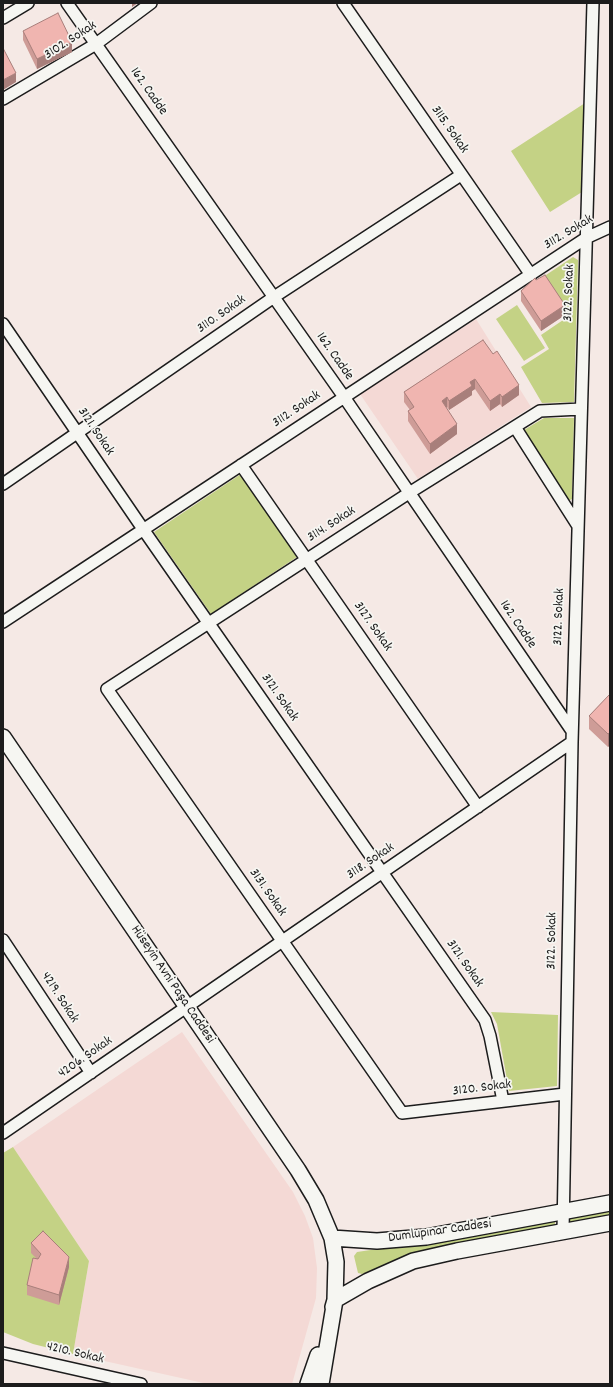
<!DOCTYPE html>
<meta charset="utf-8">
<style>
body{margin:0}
#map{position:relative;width:613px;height:1387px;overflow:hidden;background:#f5e9e5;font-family:Dekko,sans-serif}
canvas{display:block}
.frame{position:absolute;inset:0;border:4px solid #1c1c1c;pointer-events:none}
</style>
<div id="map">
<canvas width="613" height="1387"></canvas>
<div class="frame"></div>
</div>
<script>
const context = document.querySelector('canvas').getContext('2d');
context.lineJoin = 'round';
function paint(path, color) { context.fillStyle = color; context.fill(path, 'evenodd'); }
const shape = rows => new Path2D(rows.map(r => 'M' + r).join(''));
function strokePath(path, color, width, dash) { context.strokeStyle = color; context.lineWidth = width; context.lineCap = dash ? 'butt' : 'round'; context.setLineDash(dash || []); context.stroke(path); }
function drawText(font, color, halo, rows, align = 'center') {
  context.font = font + ' Dekko,sans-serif'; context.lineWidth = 3.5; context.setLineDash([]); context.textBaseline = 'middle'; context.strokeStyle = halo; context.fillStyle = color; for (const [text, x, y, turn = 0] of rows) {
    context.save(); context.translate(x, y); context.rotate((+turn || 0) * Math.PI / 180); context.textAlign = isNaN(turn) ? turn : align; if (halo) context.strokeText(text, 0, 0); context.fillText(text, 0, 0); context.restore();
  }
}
const built = shape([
 [476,319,531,407,418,479,360,394],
 [182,1032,293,1192,305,1216,313,1238,317,1268,316,1298,292,1384,208,1384,73,1354,89,1261,13,1147]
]);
const green = shape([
 [585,103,582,192,550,212,511,151],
 [573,257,578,260,574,402,542,403,521,367,549,349,541,335,569,316,543,277],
 [517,305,545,348,524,361,496,319],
 [544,418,574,418,572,499,568,501,524,430],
 [241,474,297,557,211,614,154,532],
 [491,1012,558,1015,557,1086,509,1091,497,1024],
 [13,1147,89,1261,73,1354,33,1344,3,1332,3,1153],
 [610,1210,610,1218,570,1225,570,1217],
 [555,1220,555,1228,411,1255,362,1274,358,1273,354,1256,357,1252,425,1242]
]);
const minor = shape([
 [67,3,344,397,572,731],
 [343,3,531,275],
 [3,18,28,3],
 [3,99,96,44,151,3],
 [3,324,143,529,485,1020,490,1036,503,1101],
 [515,427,578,526],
 [241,465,478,807],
 [3,484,274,297,461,175],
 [3,622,586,238,610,227],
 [3,940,91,1073],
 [565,1094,402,1113,107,689,409,493,540,411,581,409],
 [3,1133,572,742],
 [563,1231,572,742,593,3],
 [3,1353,141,1384]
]);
const secondary = shape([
 [3,737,298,1170,316,1200,332,1238,336,1262,335,1300,321,1384],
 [332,1238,377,1241,426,1237,610,1203],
 [333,1307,335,1300,368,1281,413,1261,457,1251,610,1223],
 [308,1384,318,1355]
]);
const wall = shape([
 [23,31,72,52,37,69,23,40],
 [536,280,565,315,541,331,521,301,521,291],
 [483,340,519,395,502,407,500,404,490,411,475,389,472,391,472,395,449,410,447,407,446,408,457,434,430,454,408,421,408,411,410,410,404,402,404,392],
 [610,694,610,745,608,747,589,729,589,716],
 [31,1243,69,1267,59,1305,27,1295,27,1285,36,1258,31,1253]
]);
const shadedWall = shape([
 [132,3,138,3,132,7],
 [72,42,72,52,37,69,37,59],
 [16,73,16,82,3,90,3,80],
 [565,305,565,315,541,331,541,321],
 [475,379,475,389,472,391,472,395,449,410,449,401,470,382],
 [519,385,519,395,502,407,502,397],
 [500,394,500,404,490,411,490,401],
 [447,397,447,407,442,411,442,401],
 [457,424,457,434,430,454,430,444],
 [610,732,610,745,608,747,608,734],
 [69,1257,69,1267,59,1305,59,1295]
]);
const building = shape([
 [58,13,72,42,37,59,23,31,58,13],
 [3,48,16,73,3,80,3,48],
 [545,275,565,305,541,321,521,291,535,278,536,280,545,275],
 [483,340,493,354,497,351,519,385,502,397,500,394,490,401,475,379,470,382,472,386,449,401,447,397,442,401,457,424,430,444,408,411,414,407,404,392,483,340],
 [610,694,610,732,608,734,589,716,610,694],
 [43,1231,69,1257,59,1295,27,1285,33,1258,38,1259,41,1254,31,1243,43,1231]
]);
const streetNames = [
 ["3102. Sokak",71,41,-33],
 ["162. Cadde",148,92,55],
 ["3115. Sokak",449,130,55],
 ["3112. Sokak",569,233,-31],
 ["3122. Sokak",570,293,-88],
 ["3110. Sokak",222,315,-35],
 ["162. Cadde",334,357,55],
 ["3112. Sokak",297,410,-34],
 ["3121. Sokak",95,432,56],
 ["3114. Sokak",332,525,-33],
 ["3122. Sokak",560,617,-88],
 ["162. Cadde",517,625,56],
 ["3127. Sokak",372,627,55],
 ["3121. Sokak",279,698,55],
 ["3118. Sokak",371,862,-34],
 ["3131. Sokak",267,893,55],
 ["3122. Sokak",553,941,-89],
 ["3121. Sokak",464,964,55],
 ["Hüseyin Avni Paşa Caddesi",172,985,56],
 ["4219. Sokak",59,998,57],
 ["4206. Sokak",86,1058,-35],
 ["3120. Sokak",482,1089,-7],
 ["Dumlupınar Caddesi",440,1232,-8],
 ["4210. Sokak",75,1354,13]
];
paint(built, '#f4d9d5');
paint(green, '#c4d285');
strokePath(minor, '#1c1c1c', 14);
strokePath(secondary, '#1c1c1c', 18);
strokePath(minor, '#f6f6f2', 11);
strokePath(secondary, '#f6f6f2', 15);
paint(wall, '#ce9c97');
paint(shadedWall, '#a87f7b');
paint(building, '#f0b5b0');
strokePath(building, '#a87f7b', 1);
drawText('14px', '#1c1c1c', '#f6f6f2', streetNames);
</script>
